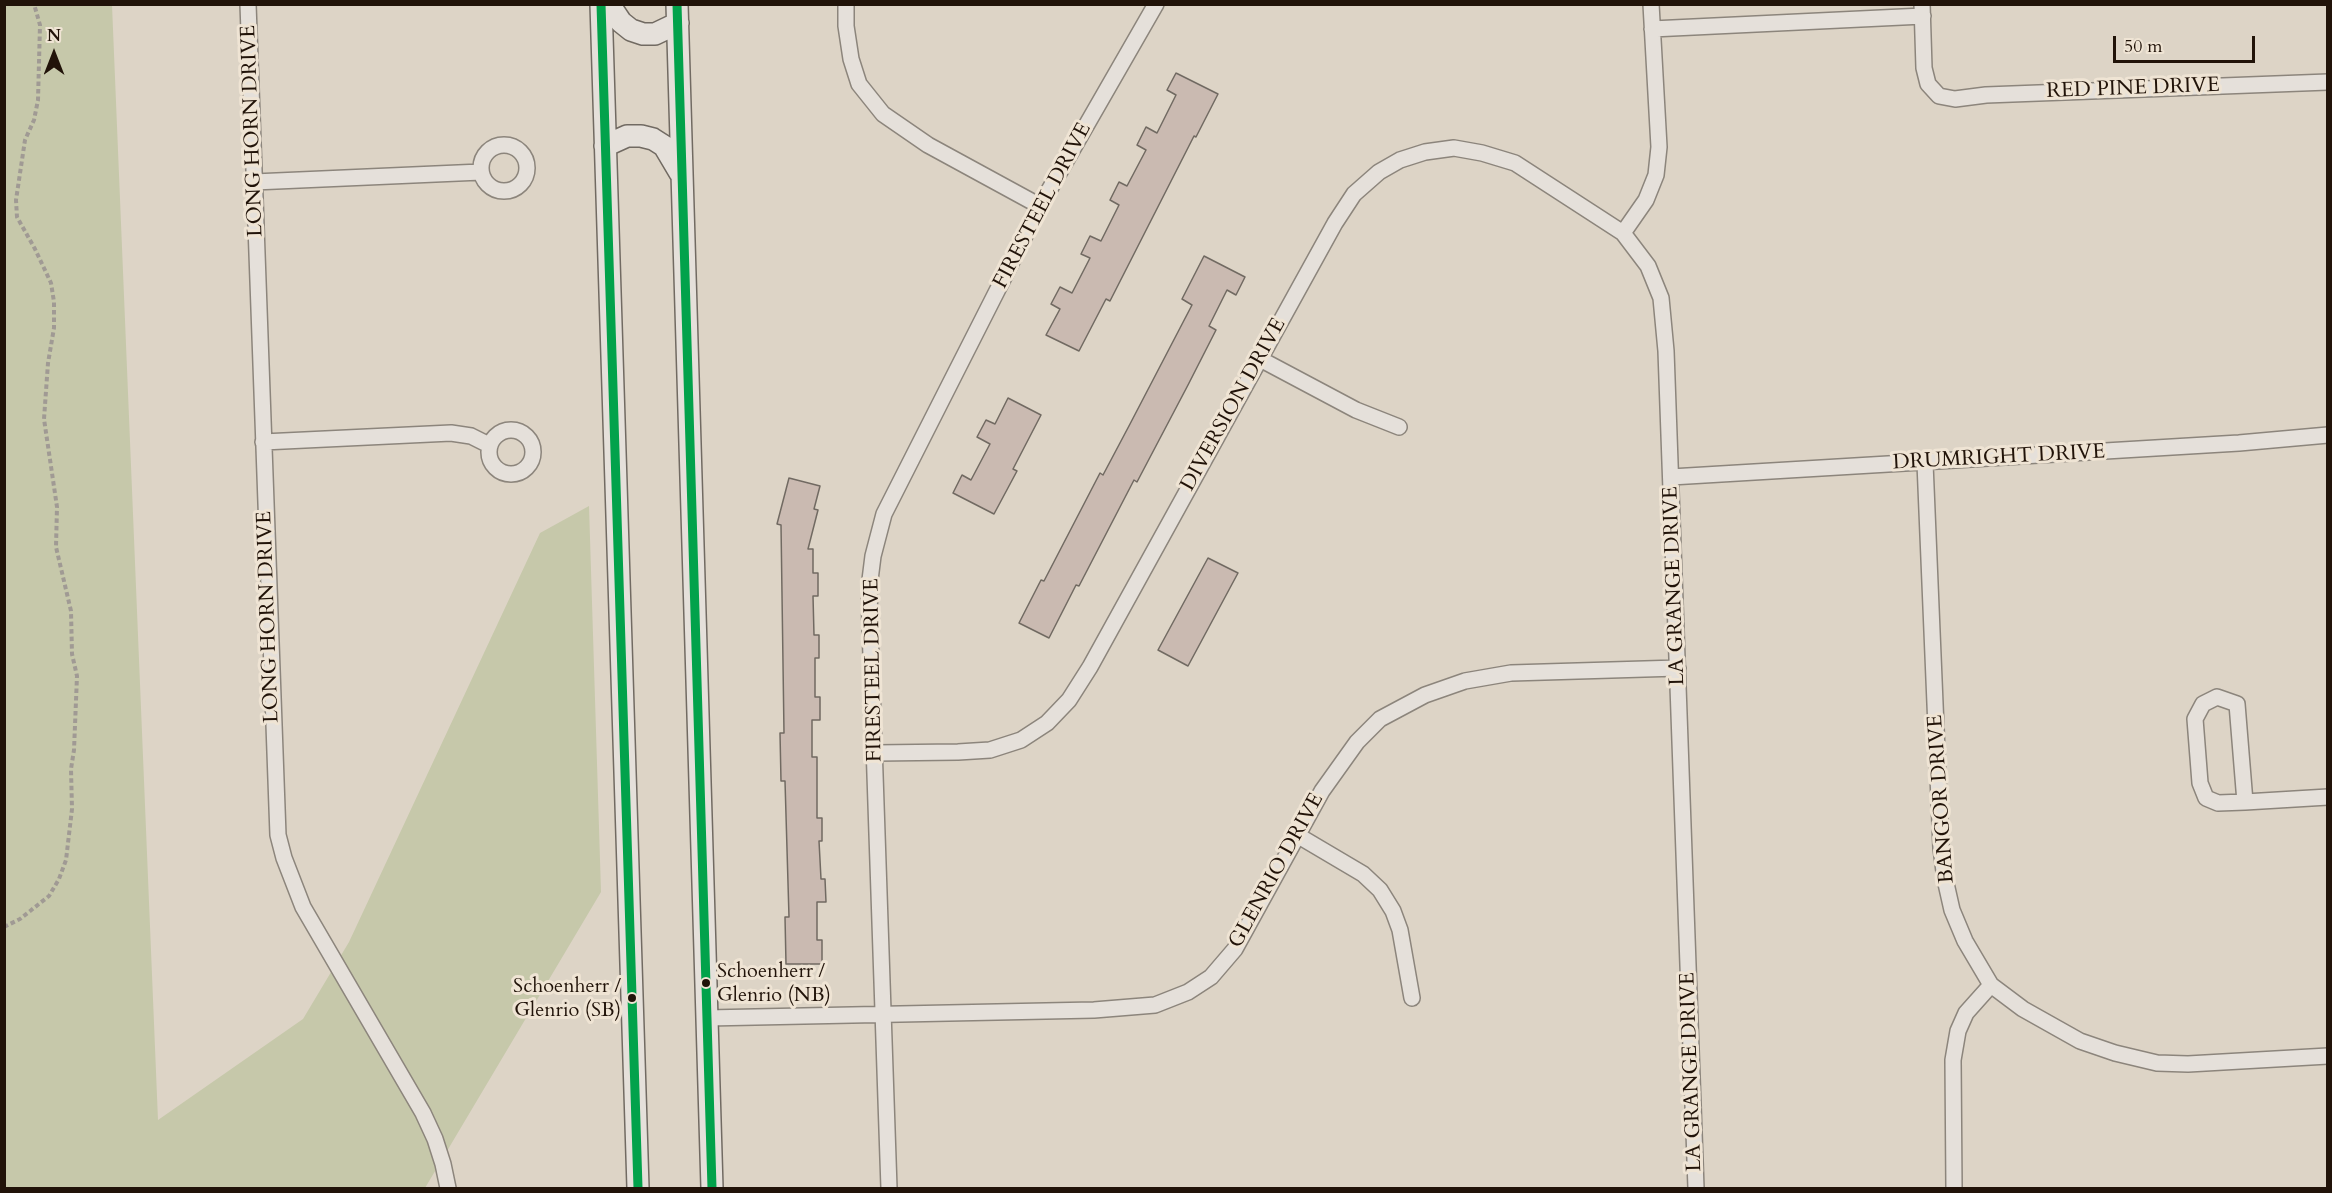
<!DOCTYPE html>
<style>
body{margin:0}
#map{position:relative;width:2332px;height:1193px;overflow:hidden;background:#ddd4c6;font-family:Cardo,serif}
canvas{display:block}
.frame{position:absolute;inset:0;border:6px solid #211309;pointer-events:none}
.north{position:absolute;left:24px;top:24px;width:60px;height:60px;-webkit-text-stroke:4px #efe4d4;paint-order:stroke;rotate:0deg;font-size:16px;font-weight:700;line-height:24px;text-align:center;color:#211309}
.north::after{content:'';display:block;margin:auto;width:21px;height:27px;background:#211309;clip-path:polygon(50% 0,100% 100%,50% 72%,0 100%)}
.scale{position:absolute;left:2113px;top:36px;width:142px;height:27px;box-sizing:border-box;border:3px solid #211309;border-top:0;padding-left:8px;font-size:18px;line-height:21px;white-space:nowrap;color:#211309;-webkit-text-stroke:4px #efe4d4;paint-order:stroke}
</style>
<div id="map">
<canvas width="2332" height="1193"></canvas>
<div class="frame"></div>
<div class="north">N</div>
<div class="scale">50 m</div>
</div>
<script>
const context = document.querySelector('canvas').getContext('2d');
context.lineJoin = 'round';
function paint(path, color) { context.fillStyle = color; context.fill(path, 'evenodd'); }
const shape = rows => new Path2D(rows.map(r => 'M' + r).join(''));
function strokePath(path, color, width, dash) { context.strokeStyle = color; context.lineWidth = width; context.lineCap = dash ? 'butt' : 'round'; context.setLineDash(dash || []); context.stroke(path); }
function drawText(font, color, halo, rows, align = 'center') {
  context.font = font + ' Cardo,serif'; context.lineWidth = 6; context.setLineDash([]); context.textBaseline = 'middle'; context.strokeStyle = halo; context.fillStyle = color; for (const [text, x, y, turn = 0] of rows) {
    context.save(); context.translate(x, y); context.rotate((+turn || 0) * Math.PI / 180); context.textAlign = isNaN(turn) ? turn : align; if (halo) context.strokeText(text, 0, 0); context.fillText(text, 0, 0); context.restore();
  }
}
const green = shape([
 [5,5,112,5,158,1120,303,1019,349,942,540,533,589,506,601,892,425,1188,5,1188]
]);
const building = shape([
 [1176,73,1218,94,1196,137,1194,136,1110,301,1106,299,1079,351,1046,335,1060,309,1051,304,1060,287,1072,293,1090,258,1081,254,1090,236,1101,241,1119,205,1110,200,1119,182,1127,186,1146,150,1137,145,1146,127,1157,133,1176,95,1167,90,1176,73],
 [1204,256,1245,277,1236,295,1227,290,1209,326,1216,330,1188,385,1137,482,1134,480,1079,586,1076,585,1049,638,1019,623,1041,580,1044,581,1100,473,1103,475,1130,424,1192,305,1182,299,1204,256],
 [1008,398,1041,415,1013,469,1017,471,994,514,953,493,962,475,971,480,990,444,977,437,986,420,995,424,1008,398],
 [789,478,820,486,814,509,818,510,808,549,813,549,813,573,818,573,818,596,813,596,814,635,819,635,819,658,815,658,815,697,820,697,820,720,812,720,812,757,817,757,817,818,822,818,822,841,819,841,821,879,825,879,826,902,817,902,817,940,822,940,822,964,786,964,785,917,789,917,785,781,781,781,780,733,784,733,781,525,777,524,789,478],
 [1208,558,1238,573,1188,666,1158,650,1208,558]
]);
const path = shape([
 [4,927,20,919,49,896,59,879,66,860,72,809,71,769,74,750,77,676,72,654,71,611,56,547,57,507,44,419,48,363,54,328,54,302,51,283,35,249,17,217,16,200,25,140,34,120,38,100,40,25,34,4]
]);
const minor = shape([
 [248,4,278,835,284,858,303,907,423,1113,435,1139,443,1164,448,1188],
 [846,4,846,26,851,59,859,84,883,114,928,145,1040,206],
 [1922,4,1924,68,1928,84,1939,96,1955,99,1986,95,2328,82],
 [1652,29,1923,16],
 '481 168a23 23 0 1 1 46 0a23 23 0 1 1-46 0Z',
 [254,182,481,172],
 [1623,233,1646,200,1656,175,1659,147,1651,4],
 [1260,359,1356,410,1399,427],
 '489 452a22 22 0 1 1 44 0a22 22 0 1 1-44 0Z',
 [263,442,451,433,471,436,489,445],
 [1925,463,1941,848,1945,879,1952,910,1965,941,1991,985,2023,1009,2080,1041,2115,1053,2157,1063,2188,1064,2328,1056],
 [1671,477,2239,443,2328,435],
 [876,753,958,752,990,750,1021,740,1047,723,1069,700,1090,667,1335,223,1354,194,1379,172,1400,160,1425,152,1454,148,1482,153,1515,163,1623,233,1648,266,1661,298,1666,351,1696,1188],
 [2245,802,2237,704,2217,697,2203,704,2195,719,2200,783,2206,798,2218,803,2245,802,2328,797],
 [1297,835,1363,874,1380,890,1393,911,1400,930,1412,998],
 [707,1018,1094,1010,1155,1005,1188,992,1211,977,1235,949,1322,791,1357,742,1380,719,1425,695,1465,681,1511,673,1678,668],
 [889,1188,870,627,869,588,873,556,884,514,1040,206,1156,4],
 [1954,1188,1953,1060,1958,1031,1966,1013,1991,985]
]);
const secondary = shape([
 [601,4,638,1188],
 [609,4,621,22,631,30,643,34,655,34,678,23],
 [677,4,712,1188],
 [605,146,627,136,641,136,653,139,664,146,680,173]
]);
const bus1 = shape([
 [601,4,638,1188],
 [677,4,712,1188]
]);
const markers = [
 [706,983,5,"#211309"],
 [632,998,5,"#211309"]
];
const busNames = [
 ["Schoenherr /",717,972],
 ["Glenrio (NB)",717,996],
 ["Schoenherr /",621,987,"right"],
 ["Glenrio (SB)",621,1011,"right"]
];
const streetNames = [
 ["RED PINE DRIVE",2133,89,-2],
 ["LONG HORN DRIVE",253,131,-92],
 ["FIRESTEEL DRIVE",1043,206,-62],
 ["DIVERSION DRIVE",1234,405,-61],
 ["DRUMRIGHT DRIVE",1999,458,-3],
 ["LA GRANGE DRIVE",1675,586,-92],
 ["LONG HORN DRIVE",269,617,-92],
 ["FIRESTEEL DRIVE",874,670,-91],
 ["BANGOR DRIVE",1942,799,-94],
 ["GLENRIO DRIVE",1277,871,-61],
 ["LA GRANGE DRIVE",1692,1072,-92]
];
paint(green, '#c6c8aa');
paint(building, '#cabab1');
strokePath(building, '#716a62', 1.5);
strokePath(minor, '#8c857c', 18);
strokePath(secondary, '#716a62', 24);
strokePath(path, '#a09a94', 4, [4.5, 3]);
strokePath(minor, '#e5e0da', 15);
strokePath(secondary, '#e5e0da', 21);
strokePath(bus1, '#02a24b', 9);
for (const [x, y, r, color] of markers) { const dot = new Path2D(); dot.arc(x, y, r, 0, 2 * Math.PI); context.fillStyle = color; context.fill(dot); strokePath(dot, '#efe4d4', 2); }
drawText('20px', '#211309', '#efe4d4', busNames, 'left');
drawText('21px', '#211309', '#efe4d4', streetNames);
</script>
